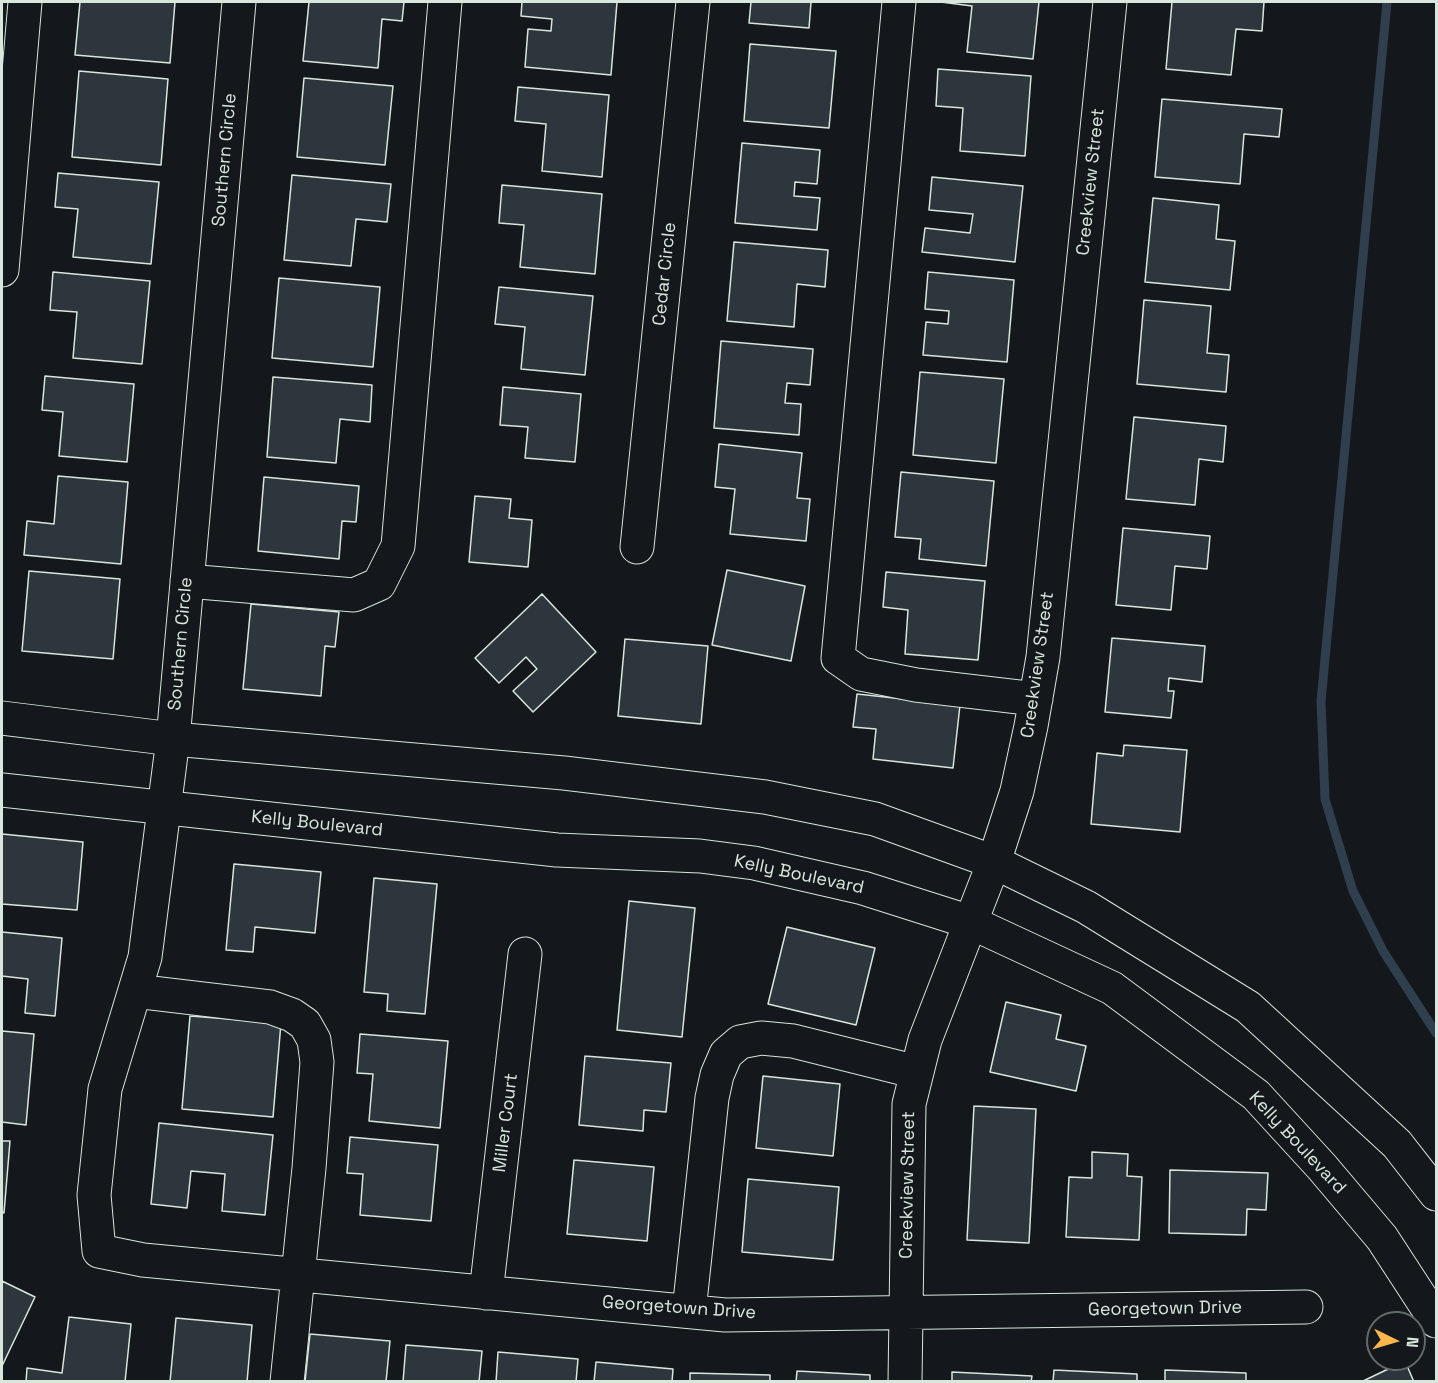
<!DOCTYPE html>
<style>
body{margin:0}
#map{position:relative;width:1438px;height:1383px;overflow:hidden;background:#14181c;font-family:"Space Grotesk",sans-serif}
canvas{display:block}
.frame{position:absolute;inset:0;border:3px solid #d8e6dc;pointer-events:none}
.north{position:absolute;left:1366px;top:1311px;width:60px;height:60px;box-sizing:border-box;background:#14181c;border:2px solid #626a69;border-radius:50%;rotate:95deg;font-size:16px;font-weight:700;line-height:24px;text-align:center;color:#d8e6dc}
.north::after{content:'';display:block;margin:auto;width:21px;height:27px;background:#ffb74d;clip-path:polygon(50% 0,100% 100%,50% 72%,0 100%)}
</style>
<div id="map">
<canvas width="1438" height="1383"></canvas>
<div class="frame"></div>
<div class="north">N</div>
</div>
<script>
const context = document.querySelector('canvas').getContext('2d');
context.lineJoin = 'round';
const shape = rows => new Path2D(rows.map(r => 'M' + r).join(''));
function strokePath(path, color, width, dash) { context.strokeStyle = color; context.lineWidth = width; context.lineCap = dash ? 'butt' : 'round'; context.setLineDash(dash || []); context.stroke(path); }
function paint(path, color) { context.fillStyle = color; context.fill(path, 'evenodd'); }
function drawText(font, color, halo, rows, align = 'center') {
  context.font = font + ' "Space Grotesk",sans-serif'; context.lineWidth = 4.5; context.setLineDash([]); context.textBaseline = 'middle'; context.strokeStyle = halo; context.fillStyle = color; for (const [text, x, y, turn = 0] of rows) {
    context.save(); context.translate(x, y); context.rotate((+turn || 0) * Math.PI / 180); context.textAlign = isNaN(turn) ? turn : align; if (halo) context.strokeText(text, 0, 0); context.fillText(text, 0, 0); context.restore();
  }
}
const stream = shape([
 [1387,2,1321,701,1325,799,1353,891,1383,951,1436,1033]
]);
const building = shape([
 [80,2,175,2,170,63,75,55,80,2],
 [309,2,404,2,402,21,382,19,378,68,303,61,309,2],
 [522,2,617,2,611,75,525,67,528,29,551,31,552,19,521,16,522,2],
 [751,2,811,2,809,28,749,23,751,2],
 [941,2,1039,2,1033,59,967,52,972,6,941,2],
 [1172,2,1264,2,1262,31,1236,29,1231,75,1166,69,1172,2],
 [750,44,836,51,829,128,744,121,750,44],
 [938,69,1031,76,1025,156,960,151,963,108,936,106,938,69],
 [79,71,168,79,161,165,72,157,79,71],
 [304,78,393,86,385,165,297,157,304,78],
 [518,87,609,95,602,177,542,171,546,124,515,121,518,87],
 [1162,99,1282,109,1279,137,1244,134,1240,184,1155,177,1162,99],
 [742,143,820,150,817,184,795,182,794,196,820,198,817,230,735,223,742,143],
 [58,173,159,182,151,264,73,257,78,209,55,207,58,173],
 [292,175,391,184,387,222,356,219,351,266,284,260,292,175],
 [932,177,1023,186,1015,262,922,252,925,228,970,233,973,214,929,210,932,177],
 [502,185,602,194,595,274,520,267,524,225,499,223,502,185],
 [1153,198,1219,205,1216,239,1235,241,1230,290,1145,282,1153,198],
 [734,242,828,250,825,287,797,284,794,327,727,321,734,242],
 [53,272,150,281,142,364,73,358,77,312,50,310,53,272],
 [928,272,1014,280,1007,362,923,355,926,322,948,324,949,311,925,309,928,272],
 [279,278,380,287,373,367,272,358,279,278],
 [499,287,593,296,585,375,521,369,525,327,495,324,499,287],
 [1144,300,1211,306,1207,353,1229,355,1226,392,1137,384,1144,300],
 [721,341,813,349,810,385,787,383,785,403,801,404,799,435,714,428,721,341],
 [920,372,1004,379,996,463,913,455,920,372],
 [45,376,134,384,127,462,59,456,63,412,42,410,45,376],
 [273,377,372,385,370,422,340,419,336,463,267,457,273,377],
 [503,387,581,394,575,462,525,458,528,427,500,425,503,387],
 [1134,417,1226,426,1223,462,1199,459,1195,505,1126,499,1134,417],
 [719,444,802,453,797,498,810,499,806,541,730,534,735,489,715,487,719,444],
 [901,472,994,481,986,566,919,559,921,539,895,537,901,472],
 [58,476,128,482,121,564,24,555,27,521,54,524,58,476],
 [264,477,359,486,356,522,342,521,339,559,258,551,264,477],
 [475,496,511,499,509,518,532,520,528,567,469,562,475,496],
 [1123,528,1210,536,1207,569,1175,566,1171,610,1116,605,1123,528],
 [727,570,805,586,791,661,712,645,727,570],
 [29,571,120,579,113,659,22,651,29,571],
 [886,572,985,581,978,660,905,654,908,610,883,607,886,572],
 [542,594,596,652,533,712,513,691,537,669,526,657,499,683,475,658,542,594],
 [251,604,339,612,335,647,325,646,321,696,243,689,251,604],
 [1112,638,1205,646,1202,682,1169,678,1168,691,1174,691,1171,718,1105,712,1112,638],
 [625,639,708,646,701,724,618,716,625,639],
 [857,694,960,705,953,768,873,759,876,729,853,727,857,694],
 [1124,745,1187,750,1180,832,1091,824,1097,753,1123,756,1124,745],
 [2,834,83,842,77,910,2,904,2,834],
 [234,864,321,872,315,933,255,927,253,952,226,950,234,864],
 [374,878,437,884,425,1014,387,1011,388,994,364,992,374,878],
 [629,901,695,908,682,1037,617,1030,629,901],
 [787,927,875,948,856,1025,768,1004,787,927],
 [2,932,62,938,55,1016,25,1013,28,979,2,976,2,932],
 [1006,1002,1061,1015,1056,1039,1086,1046,1076,1091,990,1072,1006,1002],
 [190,1016,281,1023,273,1117,182,1109,190,1016],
 [2,1031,34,1034,26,1125,2,1122,2,1031],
 [360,1034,448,1041,440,1128,369,1121,373,1074,357,1073,360,1034],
 [585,1056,671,1063,666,1112,644,1110,643,1131,579,1125,585,1056],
 [763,1076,840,1084,833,1156,756,1148,763,1076],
 [974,1106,1036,1109,1029,1243,967,1240,974,1106],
 [159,1123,273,1135,265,1215,222,1211,225,1174,191,1171,187,1208,151,1204,159,1123],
 [350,1137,438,1145,431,1221,360,1215,363,1174,347,1173,350,1137],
 [2,1141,10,1141,4,1213,2,1212,2,1141],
 [1092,1152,1128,1154,1127,1176,1142,1177,1139,1240,1066,1237,1069,1177,1092,1178,1092,1152],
 [574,1160,654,1167,647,1241,567,1234,574,1160],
 [1170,1170,1268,1173,1266,1210,1247,1209,1246,1235,1169,1233,1170,1170],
 [748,1179,839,1187,833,1260,742,1252,748,1179],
 [2,1281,35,1297,2,1366,2,1281],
 [69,1317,131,1324,125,1382,26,1382,27,1368,62,1373,69,1317],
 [176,1318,252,1325,247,1382,170,1382,176,1318],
 [310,1334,390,1341,386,1382,305,1382,310,1334],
 [406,1345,482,1351,479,1382,403,1382,406,1345],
 [498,1352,578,1359,576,1382,496,1382,498,1352],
 [1405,1361,1414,1382,1361,1382,1405,1361],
 [596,1362,673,1369,672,1382,594,1382,596,1362],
 [1054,1370,1137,1374,1137,1382,1053,1382,1054,1370],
 [1165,1370,1246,1373,1246,1382,1165,1382,1165,1370],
 [797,1371,870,1375,870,1382,796,1382,797,1371],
 [952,1372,1032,1376,1031,1382,952,1382,952,1372],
 [690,1373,770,1375,770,1382,690,1382,690,1373]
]);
const minor = shape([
 [239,2,173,739,145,957,105,1089,94,1195,99,1251,143,1260,725,1315,1306,1307],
 [899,2,838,658,861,674,916,685,1036,699],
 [2,270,25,2],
 [637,547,693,2],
 [187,581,354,595,379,584,398,546,445,2],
 [135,991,270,1007,292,1015,305,1024,314,1040,317,1062,309,1168,287,1382],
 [486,1293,525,954],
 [689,1311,712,1098,717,1075,726,1054,740,1042,761,1038,793,1041,917,1072],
 [905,1382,909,1104,925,1040,994,862,1017,791,1031,726,1043,657,1110,2]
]);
const major = shape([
 [2,718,173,739,564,773,765,797,875,819,994,862,1086,907,1248,1007,1397,1144,1436,1194],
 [2,790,557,850,700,856,754,863,863,888,970,922,1112,988,1256,1095,1322,1167,1382,1238,1436,1321]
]);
const streetNames = [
 ["Southern Circle",225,160,-85],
 ["Creekview Street",1091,182,-84],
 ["Cedar Circle",665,274,-84],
 ["Southern Circle",181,644,-85],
 ["Creekview Street",1038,665,-82],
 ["Kelly Boulevard",317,824,6],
 ["Kelly Boulevard",799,875,12],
 ["Miller Court",506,1123,-83],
 ["Kelly Boulevard",1297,1143,47],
 ["Creekview Street",908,1185,-89],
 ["Georgetown Drive",679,1308,4],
 ["Georgetown Drive",1165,1309,-1]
];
strokePath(stream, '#2f3f4d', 9);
paint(building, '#2c363c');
strokePath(building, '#d8e6dc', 1.5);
strokePath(minor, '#d8e6dc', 35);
strokePath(major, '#d8e6dc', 35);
strokePath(minor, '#14181c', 33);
strokePath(major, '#14181c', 33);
drawText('18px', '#d8e6dc', '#14181c', streetNames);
</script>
